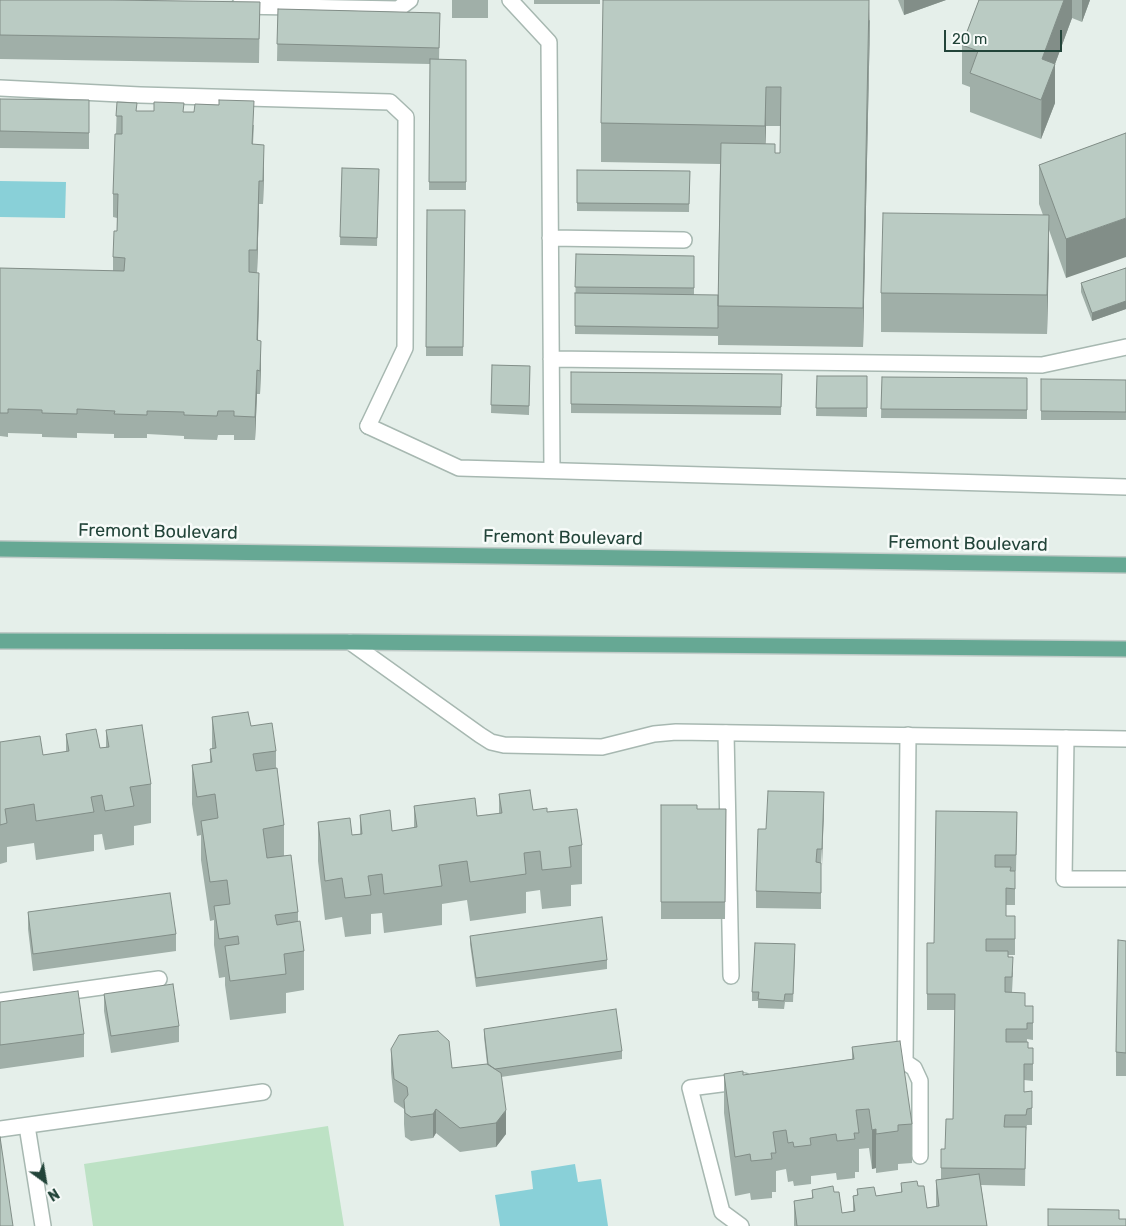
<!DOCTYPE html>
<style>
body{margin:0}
#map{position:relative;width:1126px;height:1226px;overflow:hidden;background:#e5efea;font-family:Rubik,sans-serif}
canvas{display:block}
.north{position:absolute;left:20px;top:1156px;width:50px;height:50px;-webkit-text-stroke:4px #f7fbf9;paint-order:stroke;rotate:148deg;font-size:14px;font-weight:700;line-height:20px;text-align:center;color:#224439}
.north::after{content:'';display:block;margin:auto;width:18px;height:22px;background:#224439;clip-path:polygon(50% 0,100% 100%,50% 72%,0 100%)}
.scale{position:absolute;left:944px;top:30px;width:118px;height:22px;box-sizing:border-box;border:2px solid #224439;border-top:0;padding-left:6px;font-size:15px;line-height:18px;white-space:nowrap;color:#224439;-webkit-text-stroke:4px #f7fbf9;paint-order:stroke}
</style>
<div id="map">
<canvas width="1126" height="1226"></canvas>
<div class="north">N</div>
<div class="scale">20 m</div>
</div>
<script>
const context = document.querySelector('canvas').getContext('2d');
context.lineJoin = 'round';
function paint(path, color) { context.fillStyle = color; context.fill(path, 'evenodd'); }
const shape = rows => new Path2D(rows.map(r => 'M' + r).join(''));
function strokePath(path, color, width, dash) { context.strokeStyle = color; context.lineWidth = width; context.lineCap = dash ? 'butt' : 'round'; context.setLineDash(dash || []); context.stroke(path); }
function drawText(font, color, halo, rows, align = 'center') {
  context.font = font + ' Rubik,sans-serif'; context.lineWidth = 5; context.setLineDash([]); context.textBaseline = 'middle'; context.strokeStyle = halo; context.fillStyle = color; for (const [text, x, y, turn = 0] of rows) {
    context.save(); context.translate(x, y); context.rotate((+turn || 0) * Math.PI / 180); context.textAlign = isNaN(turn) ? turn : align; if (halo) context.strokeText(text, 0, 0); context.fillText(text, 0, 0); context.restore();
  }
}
const green = shape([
 [328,1126,344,1226,93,1226,84,1164]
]);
const water = shape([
 [0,181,66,182,65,218,0,217],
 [575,1164,578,1182,601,1179,608,1226,500,1226,495,1195,533,1189,531,1171]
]);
const service = shape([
 [510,0,549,42,552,470],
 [239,6,398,9,410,0],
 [0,88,140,95,390,102,406,117,405,348,368,426],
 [550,238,684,240],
 [551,359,1042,365,1126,347],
 [726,733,731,976],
 [1066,738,1064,879,1126,879],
 [0,1001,159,979],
 [905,1062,914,1068,920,1081,920,1156],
 [883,1064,905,1062,908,735],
 [27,1126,43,1226],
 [0,1129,263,1092],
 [741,1226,722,1212,690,1088,744,1081]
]);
const minor = shape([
 [368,426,459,468,1126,487],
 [350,642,480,735,491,742,504,745,602,747,654,734,676,732,1126,739]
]);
const primary = shape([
 [0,549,1126,565],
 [0,641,350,642,1126,649]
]);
const wall = shape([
 [0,0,260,2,259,63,0,59],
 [452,0,488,0,488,18,452,18],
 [534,0,600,0,600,4,534,4],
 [898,0,946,0,904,15],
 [979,0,1090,0,1082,22,1072,18,1055,64,1055,103,1041,139,970,112,970,87,962,84,962,45],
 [278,9,440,13,439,60,466,60,466,190,429,190,430,64,277,61],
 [870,20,863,347,718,345,718,336,575,334,576,254,694,256,694,295,718,295,720,164,601,162,601,123],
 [766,126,781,126,780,153,775,153,765,144],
 [0,99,89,100,89,149,0,148],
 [117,102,136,111,184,112,254,125,253,144,264,168,263,204,259,204,257,273,259,296,258,340,261,364,260,394,257,394,255,440,234,440,234,435,218,435,217,440,184,439,184,436,147,434,147,438,114,438,114,434,77,433,77,438,42,437,42,434,8,433,8,437,0,436,0,268,113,271,113,257,117,231,117,218,113,217,113,194,116,134],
 [1126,133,1066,278,1049,230,1047,334,881,332,881,293,1043,215,1039,204,1039,165],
 [342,168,379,169,377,246,340,245],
 [577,170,690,171,689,212,577,211],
 [427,210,465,210,463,356,426,356],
 [1126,268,1126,309,1092,321,1081,292,1081,283],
 [492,365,530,366,529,415,491,413],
 [571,372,782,374,781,415,571,413],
 [817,376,867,376,867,417,816,416],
 [882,377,1027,378,1027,419,881,418],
 [1126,380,1126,420,1041,420,1041,411],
 [212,717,251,726,276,751,276,768,284,825,284,855,298,912,298,922,304,951,304,990,286,993,286,1013,230,1020,225,985,225,977,219,978,214,945,214,920,210,921,201,860,201,835,197,836,192,804,192,765,210,763,210,749,212,749],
 [106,730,151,784,151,823,134,826,134,845,105,850,102,834,94,835,94,851,36,860,34,843,7,847,7,862,0,864,0,742,43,755,66,752,66,734,100,748,106,747],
 [499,794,533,810,547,812,582,845,582,884,571,885,571,906,542,909,540,890,526,892,526,913,470,921,467,900,442,904,442,925,384,933,382,913,371,914,371,934,345,937,342,917,325,920,318,861,318,822,352,835,360,834,360,815,392,831,414,828,414,806,477,816,499,814],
 [661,805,697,809,726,809,725,919,661,919],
 [824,808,821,866,821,909,756,908,756,891,766,829],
 [1017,812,1016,871,1011,871,1015,871,1015,905,1006,905,1006,916,1015,916,1015,955,1008,955,1013,973,1012,992,1025,1006,1033,1006,1033,1040,1027,1039,1027,1042,1028,1048,1033,1048,1033,1081,1024,1080,1024,1092,1032,1091,1032,1125,1027,1125,1026,1131,1025,1186,981,1185,987,1226,794,1226,794,1201,812,1198,812,1190,834,1192,842,1213,853,1211,853,1196,857,1195,857,1189,876,1196,901,1192,901,1183,918,1186,927,1208,936,1206,936,1180,941,1179,941,1149,945,1149,953,1119,955,1010,927,1010,927,943,934,943],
 [28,912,176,934,176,951,33,971,28,929],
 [470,936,607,960,607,969,476,987,470,944],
 [1126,941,1126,1076,1116,1076,1116,1052],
 [795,953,793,1002,785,1002,784,1009,758,1008,758,1001,752,1001,752,992],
 [104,994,179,1026,179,1042,111,1053,104,1011],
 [0,1002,84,1034,84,1057,0,1069],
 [484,1029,622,1051,622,1059,501,1077,506,1134,496,1147,460,1152,436,1133,433,1138,411,1141,405,1137,404,1124,404,1109,394,1102,391,1072,391,1049,452,1068,487,1064,484,1037],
 [852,1047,912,1124,912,1163,898,1164,898,1170,876,1173,876,1168,872,1169,869,1148,859,1149,859,1172,855,1172,855,1178,837,1180,836,1173,811,1176,811,1184,794,1186,793,1181,788,1182,786,1169,776,1171,776,1192,772,1192,772,1198,751,1200,750,1193,735,1196,724,1113,724,1074,743,1075,852,1059]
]);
const shadedWall = shape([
 [870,0,870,20,863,347,863,308],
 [904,0,946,0,904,15],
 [1064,0,1072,0,1072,18,1055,64,1055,103,1041,139,1042,59],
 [1082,0,1090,0,1082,22],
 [766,87,766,126,765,165,765,126],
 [264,145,264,168,263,204,263,181],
 [259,181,259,204,257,273,257,250],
 [1049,215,1049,254,1047,334,1047,295],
 [1126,218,1126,257,1066,278,1066,239],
 [259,273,259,296,257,364,257,340],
 [1126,301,1126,309,1092,321,1092,313],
 [261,341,261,364,260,394,260,371],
 [257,370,257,394,255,440,255,417],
 [824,792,824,808,822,866,822,849],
 [436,1109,436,1133,433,1138,433,1114],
 [506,1110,506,1134,496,1147,496,1123],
 [876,1129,876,1168,872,1169,872,1130]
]);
const building = shape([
 [0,0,109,0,260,2,259,39,0,35,0,0],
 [603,0,869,0,863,308,718,306,721,143,775,144,775,153,780,153,781,87,766,87,765,126,601,123,603,0],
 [979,0,1064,0,1042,59,1055,64,1041,100,970,73,978,51,962,45,979,0],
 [278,9,440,13,439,48,277,44,278,9],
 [430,59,466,60,466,182,429,182,430,59],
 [0,99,89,100,89,133,0,131,0,99],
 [219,100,254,101,252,144,264,145,263,181,259,181,257,250,249,250,249,272,259,273,257,340,261,341,260,371,257,370,255,417,234,416,234,411,218,411,217,416,184,415,184,412,147,411,147,415,114,414,115,411,77,409,77,414,42,413,42,410,8,409,8,413,0,413,0,268,124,271,125,258,113,257,114,231,117,231,118,194,113,194,115,134,122,134,122,116,116,116,117,102,137,103,136,111,154,111,154,102,184,103,183,112,194,112,195,104,219,105,219,100],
 [1126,133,1126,218,1066,239,1039,165,1126,133],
 [342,168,379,169,377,238,340,237,342,168],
 [577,170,690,171,689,204,577,203,577,170],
 [427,210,465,210,463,347,426,347,427,210],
 [883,213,1049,215,1047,295,881,293,883,213],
 [576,254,694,256,694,288,575,287,576,254],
 [1126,268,1126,301,1092,313,1081,283,1126,268],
 [575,293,718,295,718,328,575,326,575,293],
 [492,365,530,366,529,406,491,405,492,365],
 [571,372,782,374,781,407,571,404,571,372],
 [817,376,867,376,867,408,816,408,817,376],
 [882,377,1027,378,1027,410,881,409,882,377],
 [1041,379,1126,380,1126,412,1041,411,1041,379],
 [248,712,251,726,272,723,276,751,253,754,256,771,277,768,284,825,263,829,267,858,291,855,298,912,275,915,277,925,300,921,304,951,284,954,286,974,230,981,225,946,239,944,238,936,219,939,214,906,230,904,227,880,210,882,201,821,218,818,215,794,197,797,192,765,212,762,210,749,216,748,212,717,248,712],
 [142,725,151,784,130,787,134,806,105,811,102,795,91,797,94,812,36,821,34,804,5,809,7,823,0,825,0,742,40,736,43,755,69,751,66,734,96,729,100,748,109,747,106,730,142,725],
 [530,790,533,810,547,808,547,812,577,809,582,845,569,847,571,867,542,870,540,851,524,853,526,874,470,882,467,861,439,865,442,886,384,894,382,874,368,876,371,895,345,898,342,878,325,881,318,822,350,818,352,835,362,834,360,815,390,810,392,831,417,827,414,806,475,798,477,816,502,813,499,794,530,790],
 [768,791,824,792,822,849,817,849,816,862,821,863,821,893,756,891,758,829,766,829,768,791],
 [661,805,697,805,697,809,726,809,725,902,661,902,661,805],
 [936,811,1017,812,1016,855,995,855,995,867,1011,867,1010,871,1015,871,1015,889,1006,888,1006,916,1015,916,1015,939,986,939,986,951,1008,951,1008,957,1013,957,1012,977,1005,977,1005,992,1025,993,1025,1006,1033,1006,1033,1023,1027,1023,1027,1029,1006,1029,1006,1042,1028,1042,1028,1048,1033,1048,1033,1064,1024,1064,1024,1092,1032,1091,1032,1108,1027,1109,1026,1115,1005,1115,1004,1127,1026,1127,1025,1169,941,1168,941,1149,945,1149,946,1119,953,1119,955,994,927,994,927,943,934,943,936,811],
 [170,893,176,934,33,954,28,912,170,893],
 [602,917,607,960,476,978,470,936,602,917],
 [1118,940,1126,941,1126,1053,1116,1052,1118,940],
 [755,943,795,944,793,994,785,994,784,1001,758,999,759,992,752,992,755,943],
 [173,984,179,1026,111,1036,104,994,173,984],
 [78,991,84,1034,0,1045,0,1002,78,991],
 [616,1009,622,1051,495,1069,488,1064,484,1029,616,1009],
 [438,1031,449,1041,452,1068,487,1064,501,1073,506,1110,496,1123,460,1128,436,1109,433,1114,411,1117,405,1113,404,1100,408,1095,407,1087,394,1079,391,1049,399,1035,438,1031],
 [900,1041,912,1124,898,1125,898,1131,876,1134,876,1129,872,1130,869,1109,856,1110,859,1133,854,1133,855,1139,837,1141,836,1134,810,1138,811,1145,794,1147,793,1142,788,1143,786,1130,773,1132,776,1153,771,1153,772,1159,751,1161,750,1154,735,1157,724,1074,743,1071,743,1075,854,1059,852,1047,900,1041],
 [0,1137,13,1226,0,1226,0,1137],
 [979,1174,987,1226,797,1226,794,1201,813,1198,812,1190,833,1186,834,1192,839,1192,842,1213,855,1211,853,1196,858,1195,857,1189,874,1187,876,1196,902,1192,901,1183,917,1181,918,1186,924,1186,927,1208,939,1206,936,1180,979,1174],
 [1048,1209,1119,1210,1119,1219,1126,1219,1126,1226,1048,1226,1048,1209]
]);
const streetNames = [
 ["Fremont Boulevard",158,532,1],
 ["Fremont Boulevard",563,538,1],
 ["Fremont Boulevard",968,544,1]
];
paint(green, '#bde2c5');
paint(water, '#89d0d8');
strokePath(service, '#a7b8b1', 18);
strokePath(minor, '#a7b8b1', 18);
strokePath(primary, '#c1cbc8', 18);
strokePath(service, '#fff', 15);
strokePath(minor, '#fff', 15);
strokePath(primary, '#66a894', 15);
paint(wall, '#a0afa8');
paint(shadedWall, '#828e88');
paint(building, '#bacbc3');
strokePath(building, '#828e88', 1);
drawText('18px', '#224439', '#f7fbf9', streetNames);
</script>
